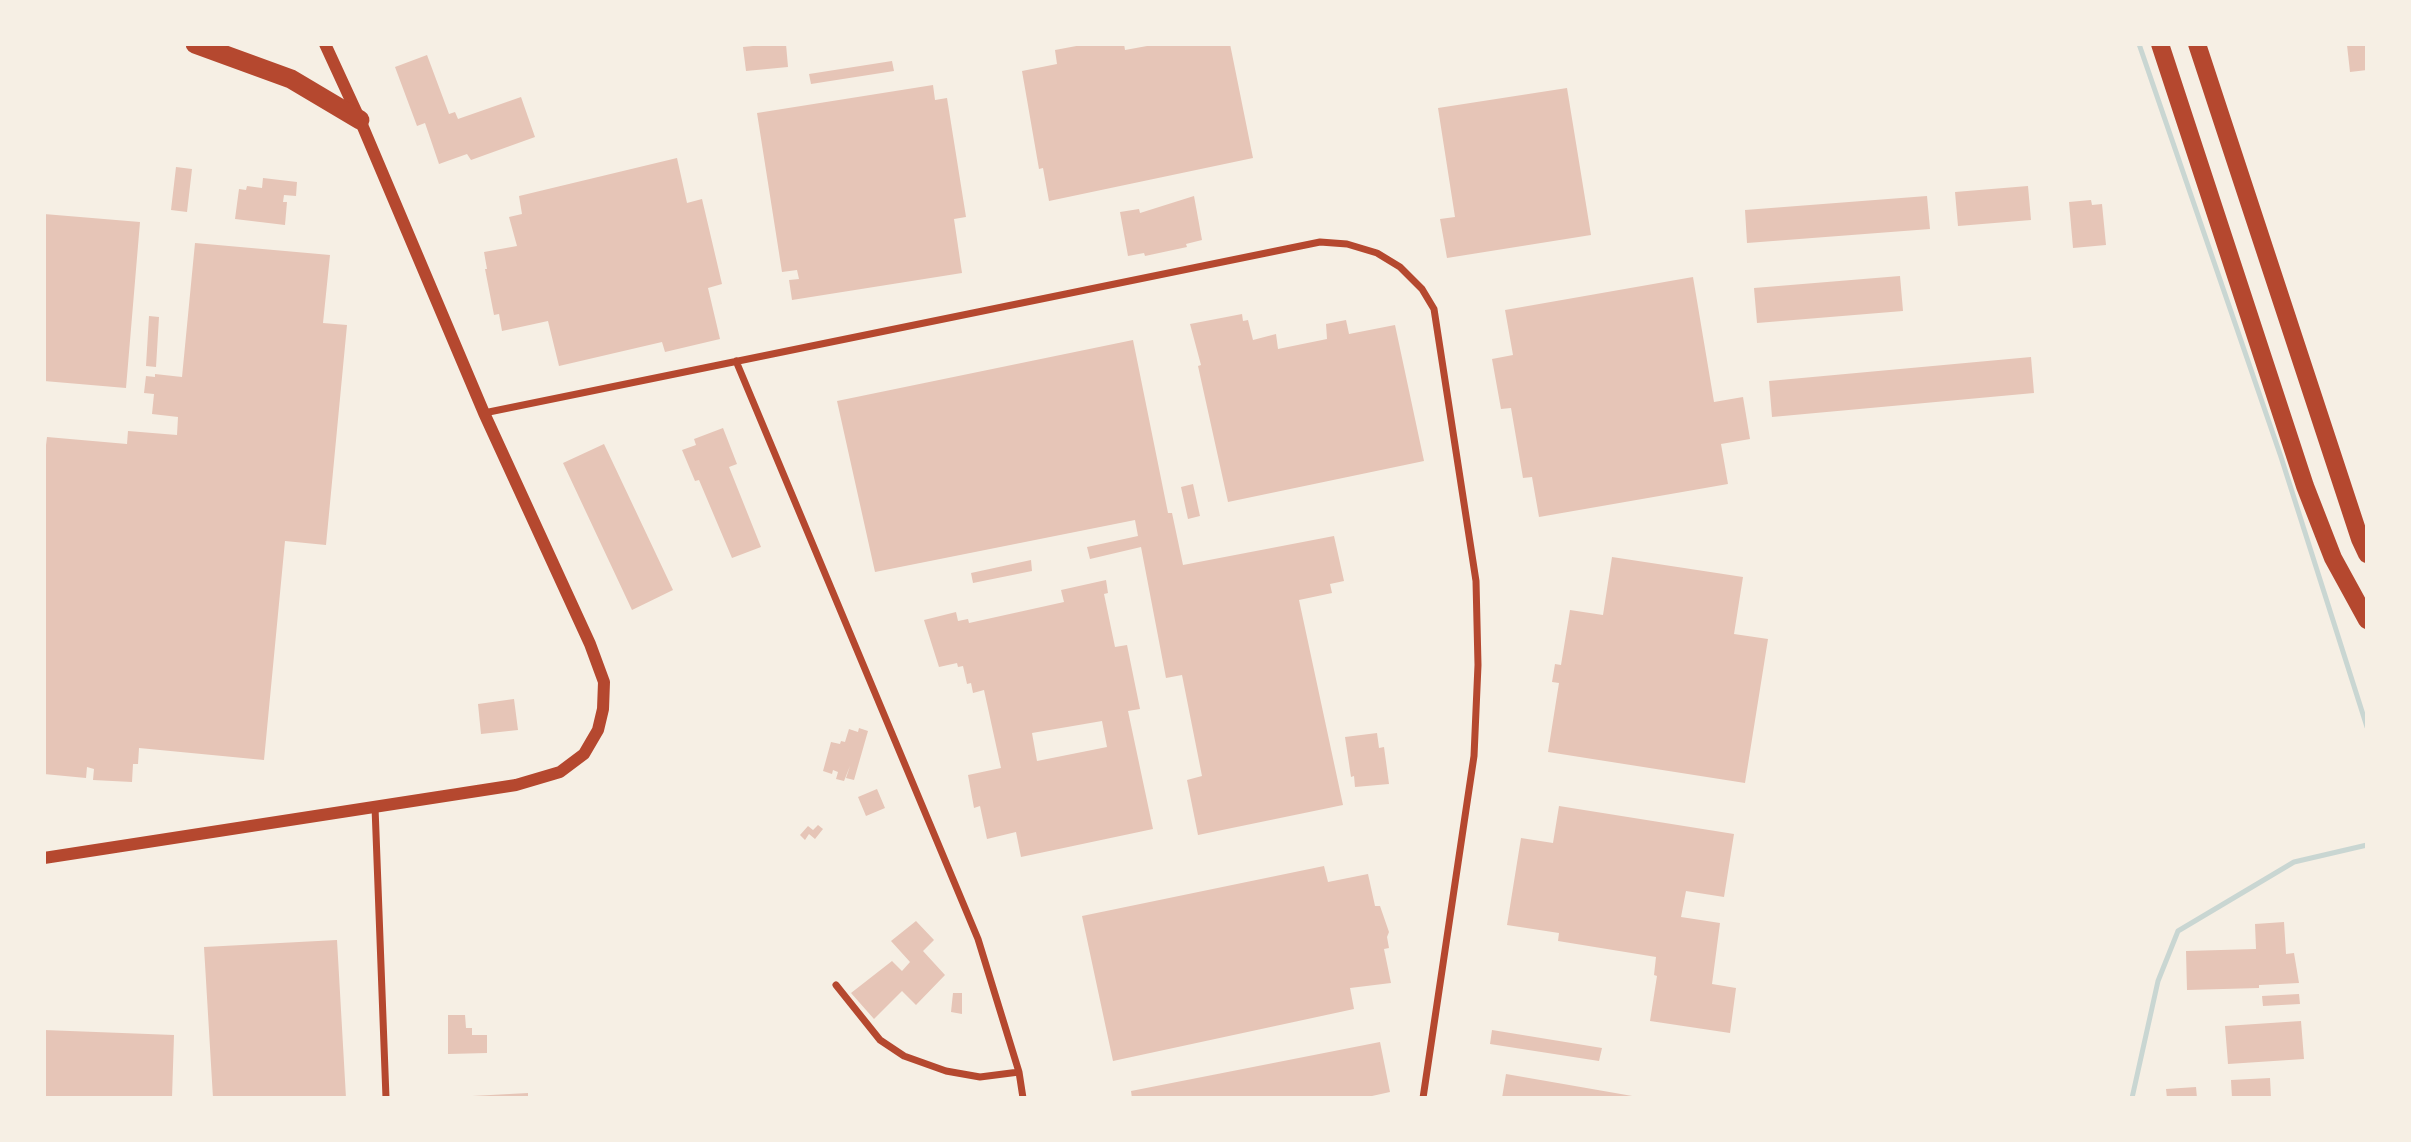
<!DOCTYPE html>
<style>
body{margin:0}
#map{position:relative;width:2411px;height:1142px;overflow:hidden;background:#f6efe4;font-family:Signika,sans-serif}
canvas{display:block}
.frame{position:absolute;inset:0;border:46px solid #f6efe4;pointer-events:none}
</style>
<div id="map">
<canvas width="2411" height="1142"></canvas>
<div class="frame"></div>
</div>
<script>
const context = document.querySelector('canvas').getContext('2d');
context.lineJoin = 'round';
const shape = rows => new Path2D(rows.map(r => 'M' + r).join(''));
function strokePath(path, color, width, dash) { context.strokeStyle = color; context.lineWidth = width; context.lineCap = dash ? 'butt' : 'round'; context.setLineDash(dash || []); context.stroke(path); }
function paint(path, color) { context.fillStyle = color; context.fill(path, 'evenodd'); }
const stream = shape([
 [2139,44,2281,457,2367,727],
 [2132,1098,2158,981,2178,931,2294,862,2367,845]
]);
const building = shape([
 [773,44,786,44,788,67,746,71,743,47],
 [1087,44,1124,44,1125,50,1158,44,1230,44,1253,158,1049,201,1043,168,1039,169,1022,71,1057,64,1055,50],
 [2367,44,2367,70,2350,72,2347,45],
 [427,55,449,114,455,112,458,119,521,97,535,137,471,160,467,154,439,164,425,123,417,126,395,67],
 [892,61,894,71,811,84,809,74],
 [933,85,935,100,947,98,966,217,954,219,962,273,792,300,789,280,799,279,797,270,782,272,757,113],
 [1567,88,1591,235,1447,258,1440,219,1455,217,1438,108],
 [677,158,687,203,702,199,722,284,708,288,720,339,665,352,662,342,559,366,548,321,502,331,499,314,494,315,485,269,487,269,484,252,517,246,509,217,522,214,519,196],
 [176,167,192,169,187,212,171,210],
 [263,178,297,182,296,196,284,195,283,202,287,202,285,225,235,219,239,189,246,190,247,186,262,188],
 [2028,186,2031,220,1958,226,1955,192],
 [1194,196,1202,240,1186,244,1187,247,1145,256,1144,253,1128,256,1120,212,1139,209,1140,213],
 [1927,196,1930,229,1747,243,1745,210],
 [2091,200,2092,205,2102,204,2106,245,2073,248,2069,202],
 [44,214,140,222,126,388,44,381],
 [195,243,330,255,323,323,347,325,326,545,285,541,264,760,139,748,138,764,133,764,132,782,93,780,94,769,87,767,86,778,44,774,44,461,47,437,127,444,128,431,177,435,178,417,152,414,154,394,144,393,146,376,155,377,155,374,182,377],
 [1900,276,1903,311,1757,323,1754,288],
 [1693,277,1714,402,1743,397,1750,439,1721,444,1728,484,1539,517,1532,477,1523,478,1511,408,1501,409,1492,359,1513,355,1505,310],
 [1242,314,1243,321,1248,320,1253,340,1276,334,1278,349,1327,339,1326,324,1346,320,1349,334,1395,325,1424,461,1228,502,1198,366,1201,365,1190,324],
 [149,316,159,317,156,367,146,366],
 [1133,340,1168,513,1172,513,1183,565,1334,536,1344,581,1330,584,1332,593,1299,600,1343,805,1198,835,1187,780,1202,776,1182,675,1166,678,1141,547,1090,559,1087,547,1138,536,1135,520,875,572,837,401],
 [2031,357,2034,393,1772,417,1769,381],
 [723,428,737,464,729,467,761,547,732,558,699,480,695,481,682,450,696,445,694,439],
 [604,444,673,590,632,610,563,463],
 [1193,484,1200,516,1188,519,1181,487],
 [1612,557,1743,577,1734,634,1768,639,1745,783,1548,752,1559,683,1552,682,1555,664,1561,665,1570,610,1603,615],
 [1031,560,1032,571,973,583,971,573],
 [1106,580,1108,593,1104,594,1115,647,1127,645,1140,709,1128,711,1153,829,1021,857,1016,832,987,839,980,806,974,808,968,775,1001,768,984,690,973,693,971,683,967,684,963,666,958,667,957,663,939,667,924,620,956,612,958,621,968,619,969,623,1064,602,1061,590],
 [1102,721,1107,747,1037,761,1032,733],
 [514,699,518,730,481,734,478,704],
 [859,728,868,731,854,780,846,778,850,766,844,781,836,779,838,772,833,770,832,774,823,771,831,742,840,744,841,741,845,742,849,729,858,732],
 [1377,733,1379,748,1384,747,1389,784,1355,787,1354,776,1351,777,1345,737],
 [877,789,885,808,866,816,858,797],
 [1559,806,1734,834,1724,897,1686,891,1681,917,1720,923,1712,984,1736,988,1730,1033,1650,1021,1657,976,1654,975,1656,957,1558,941,1559,933,1507,925,1521,838,1553,843],
 [818,825,823,829,815,839,809,834,805,840,800,835,808,826,813,830],
 [1324,866,1328,882,1368,874,1375,906,1380,906,1389,932,1387,937,1389,948,1384,949,1391,983,1350,988,1354,1009,1113,1061,1082,916],
 [916,921,934,940,923,951,945,975,916,1005,902,991,874,1019,851,993,892,961,902,971,910,962,891,941],
 [2284,922,2286,954,2294,953,2299,983,2259,985,2259,988,2187,990,2186,951,2256,949,2255,924],
 [337,940,346,1098,213,1098,204,947],
 [953,993,962,993,962,1014,951,1012],
 [2299,994,2300,1004,2263,1006,2262,996],
 [448,1015,465,1015,466,1028,472,1028,472,1035,487,1035,487,1053,448,1054],
 [2301,1021,2304,1059,2228,1064,2225,1026],
 [44,1030,174,1035,172,1098,44,1098],
 [1492,1030,1602,1048,1599,1061,1490,1044],
 [1380,1042,1390,1092,1372,1096,1373,1098,1132,1098,1131,1091],
 [1506,1074,1638,1097,1638,1098,1502,1098],
 [2270,1078,2271,1098,2232,1098,2231,1080],
 [2196,1087,2197,1098,2167,1098,2166,1089],
 [528,1093,528,1098,472,1098,472,1096]
]);
const minor = shape([
 [736,361,978,939,1019,1072,1023,1098],
 [484,413,1320,242,1347,244,1377,253,1400,267,1422,289,1434,309,1476,581,1478,665,1474,756,1423,1098],
 [375,807,386,1098],
 [836,985,880,1040,904,1056,946,1071,980,1077,1019,1072]
]);
const tertiary = shape([
 [44,858,516,785,560,772,584,754,598,730,603,709,604,682,590,644,484,413,360,120,325,44]
]);
const primary = shape([
 [2160,44,2305,486,2333,558,2367,620],
 [2197,44,2360,539,2367,554]
]);
const trunk = shape([
 [195,44,291,79,360,120]
]);
strokePath(stream, '#c9d6d2', 5);
paint(building, '#e6c5b7');
strokePath(minor, '#b5482f', 7);
strokePath(tertiary, '#b5482f', 12);
strokePath(primary, '#b5482f', 18);
strokePath(trunk, '#b5482f', 19);
</script>
